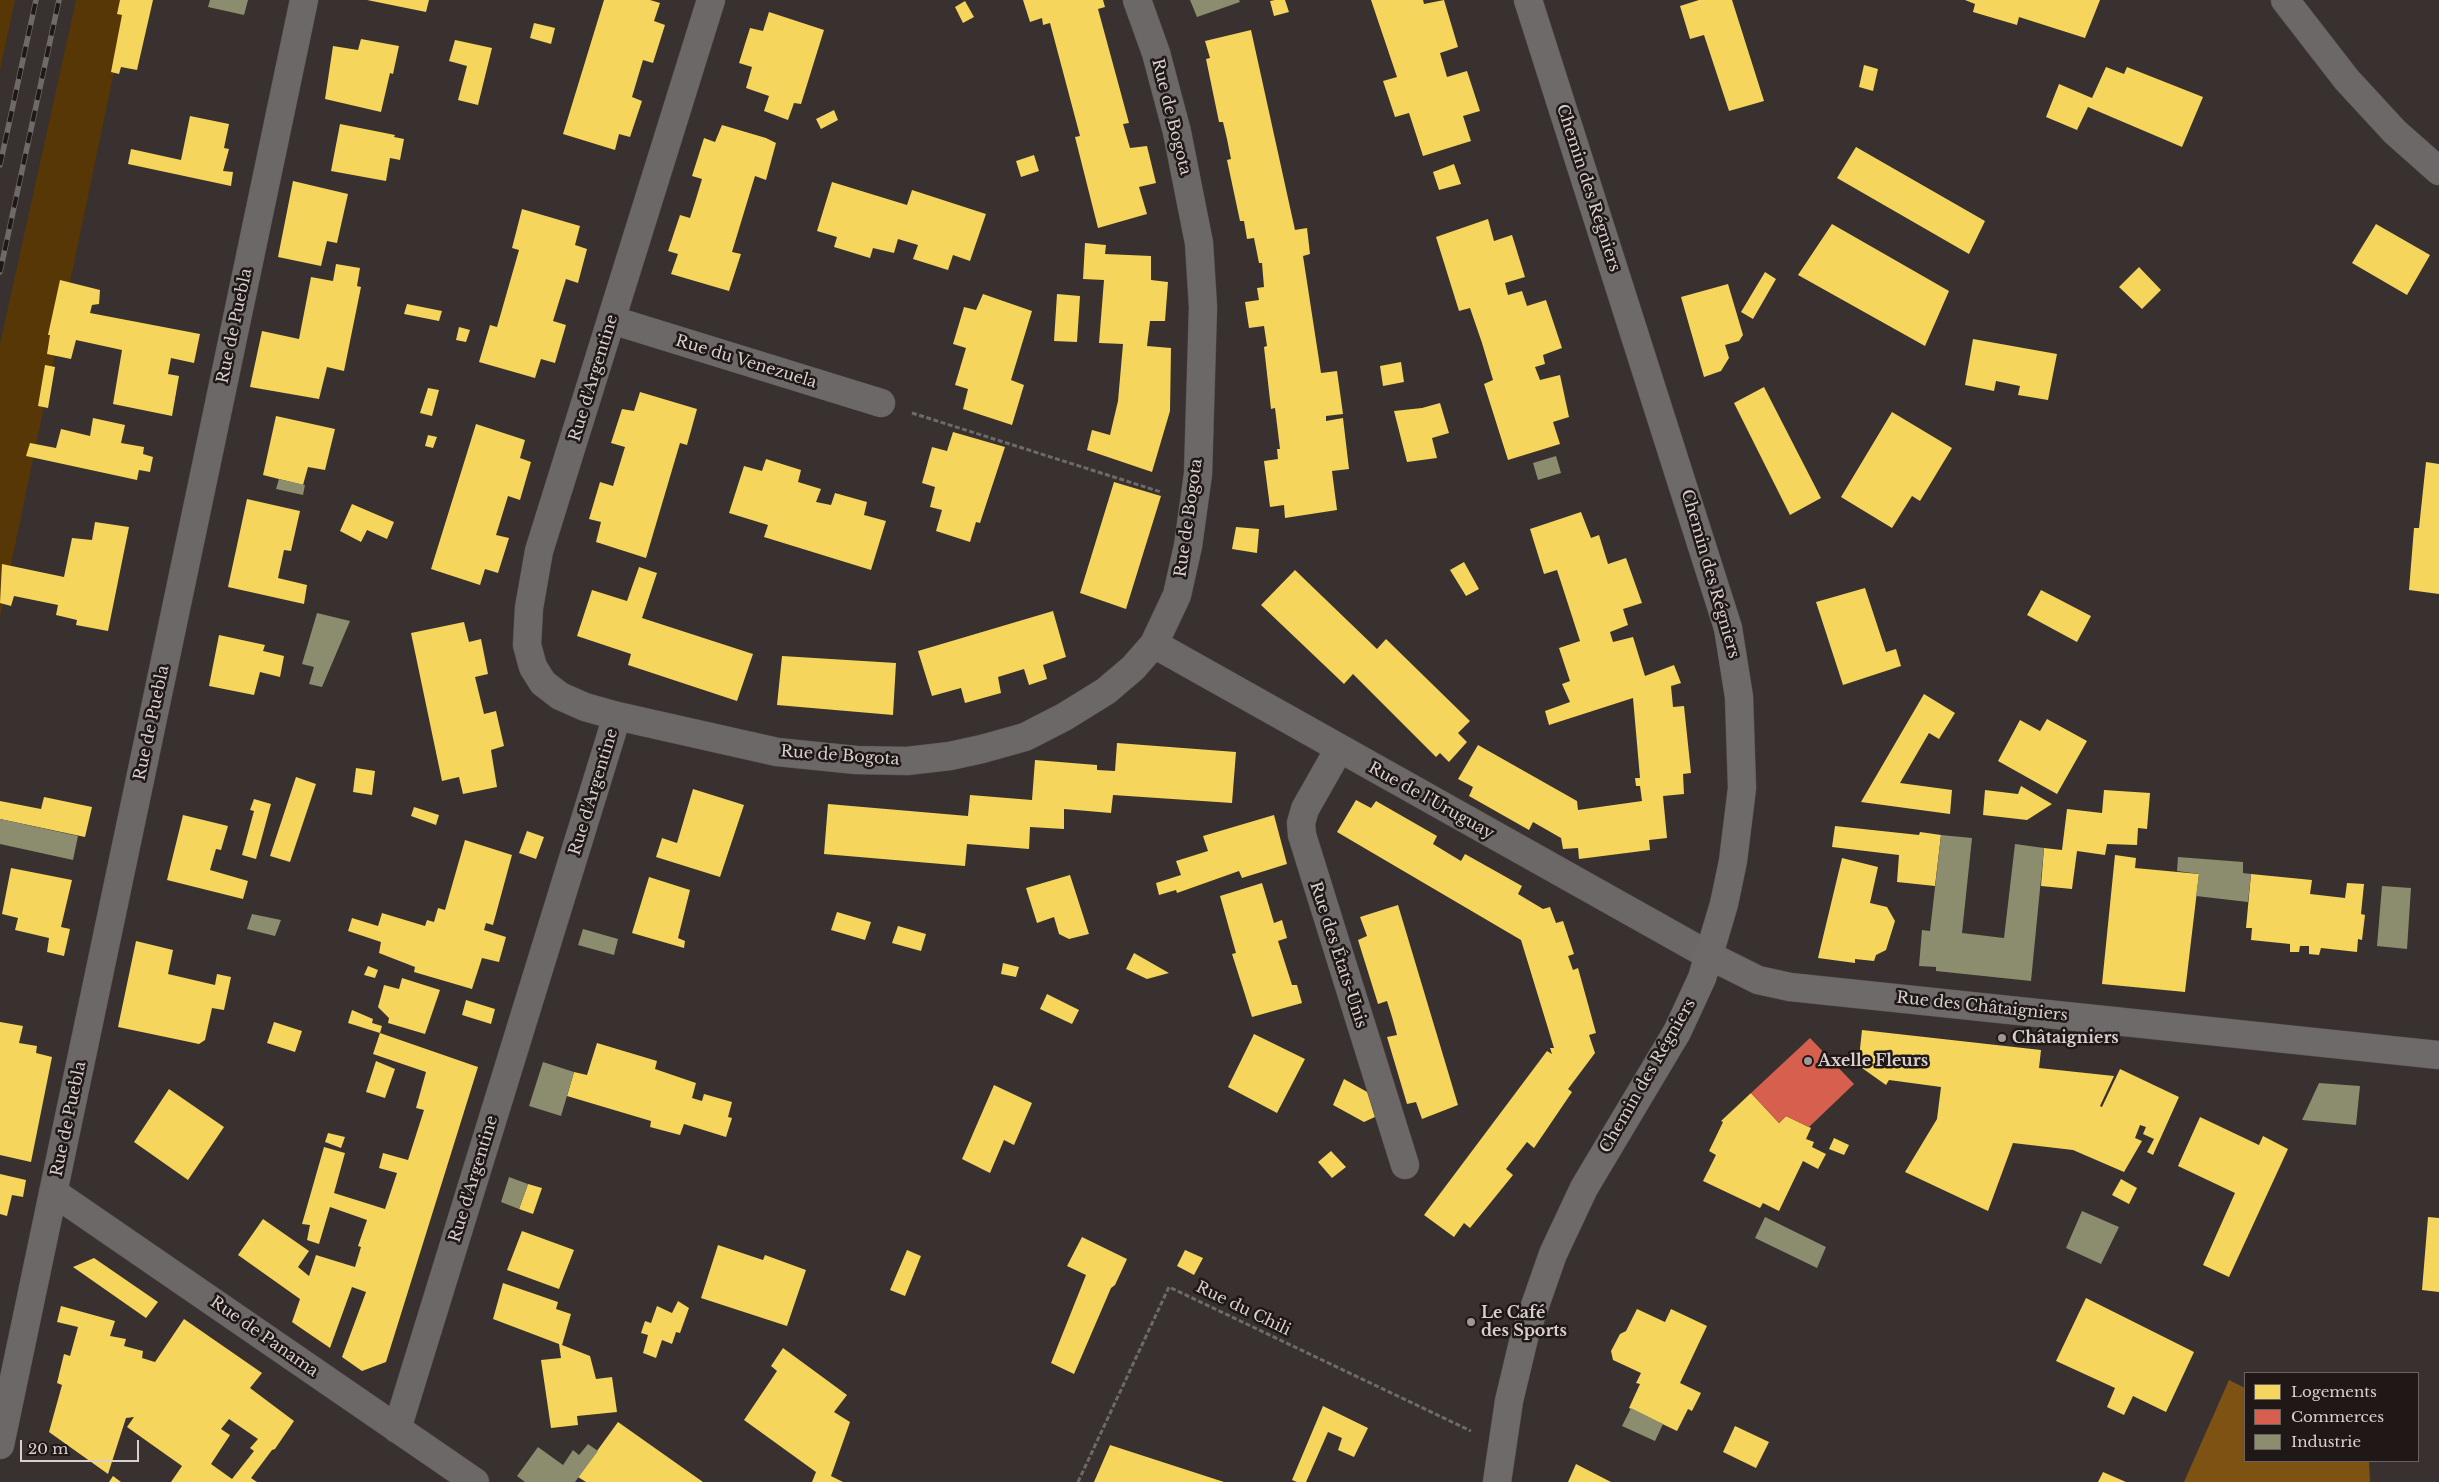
<!DOCTYPE html>
<meta charset="utf-8">
<style>
body{margin:0}
#map{position:relative;width:2439px;height:1482px;overflow:hidden;background:#38312f;font-family:"Libre Baskerville",serif}
canvas{display:block}
.legend{position:absolute;left:2244px;top:1372px;width:175px;height:90px;box-sizing:border-box;background:#1f1817;border:1px solid #696260;margin:0;padding:6px 9px;list-style:none;font-size:15px;color:#d9d0ce}
.legend li{display:flex;align-items:center;gap:10px;height:25px}
.legend b{width:25px;border:1px solid #696260}
.scale{position:absolute;left:20px;top:1440px;width:119px;height:22px;box-sizing:border-box;border:2px solid #d9d0ce;border-top:0;padding-left:6px;font-size:15px;line-height:18px;white-space:nowrap;color:#d9d0ce;-webkit-text-stroke:4px #1f1817;paint-order:stroke}
</style>
<div id="map">
<canvas width="2439" height="1482"></canvas>
<ul class="legend">
<li><b style="height:14px;background:#f6d55c"></b>Logements</li>
<li><b style="height:14px;background:#d6604d"></b>Commerces</li>
<li><b style="height:14px;background:#8c8c6e"></b>Industrie</li>
</ul>
<div class="scale">20 m</div>
</div>
<script>
const context = document.querySelector('canvas').getContext('2d');
context.lineJoin = 'round';
function paint(path, color) { context.fillStyle = color; context.fill(path, 'evenodd'); }
const shape = rows => new Path2D(rows.map(r => 'M' + r).join(''));
function strokePath(path, color, width, dash) { context.strokeStyle = color; context.lineWidth = width; context.lineCap = dash ? 'butt' : 'round'; context.setLineDash(dash || []); context.stroke(path); }
function drawText(font, color, halo, rows, align = 'center') {
  context.font = font + ' "Libre Baskerville",serif'; context.lineWidth = 5; context.setLineDash([]); context.textBaseline = 'middle'; context.strokeStyle = halo; context.fillStyle = color; for (const [text, x, y, turn = 0] of rows) {
    context.save(); context.translate(x, y); context.rotate((+turn || 0) * Math.PI / 180); context.textAlign = isNaN(turn) ? turn : align; if (halo) context.strokeText(text, 0, 0); context.fillText(text, 0, 0); context.restore();
  }
}
const green = shape([
 [0,0,15,0,0,70],
 [76,0,129,0,0,617,0,344]
]);
const forest = shape([
 [2229,1380,2245,1388,2245,1461,2369,1461,2370,1482,2184,1482]
]);
const homes = shape([
 [120,0,153,0,137,70,121,67,119,74,111,72,122,15,117,14],
 [367,0,429,0,426,12],
 [604,0,650,0,660,3,654,21,665,25,653,63,643,60,632,97,642,101,630,137,619,134,615,150,563,134],
 [1023,0,1103,0,1105,7,1098,9,1129,123,1123,124,1130,148,1147,146,1156,183,1139,187,1147,214,1098,228,1075,137,1080,136,1050,23,1043,25,1042,18,1030,22],
 [1275,0,1285,0,1289,12,1274,16,1270,1],
 [1371,0,1423,0,1424,4,1444,0,1458,47,1440,53,1447,77,1467,71,1480,111,1463,116,1471,141,1423,156,1409,113,1395,117,1383,81,1397,77],
 [1699,0,1732,0,1764,101,1729,111,1704,35,1690,39,1680,6],
 [1965,0,2100,0,2085,38,2019,17,2017,25,1973,12,1975,4],
 [965,1,974,17,963,23,955,7],
 [769,12,824,30,801,104,794,103,788,120,764,111,769,96,746,88,752,67,739,63,750,28,763,31],
 [534,23,555,28,551,44,530,38],
 [1251,30,1295,230,1307,228,1310,254,1303,256,1321,373,1337,371,1343,414,1326,416,1326,421,1343,418,1349,469,1332,471,1337,510,1285,518,1284,505,1270,507,1264,461,1278,459,1277,449,1280,449,1275,408,1271,409,1264,347,1267,346,1264,326,1249,328,1245,302,1259,300,1257,288,1264,287,1262,263,1259,263,1254,238,1247,239,1244,221,1240,221,1227,160,1231,159,1227,139,1223,122,1219,122,1206,59,1210,58,1205,41],
 [361,39,399,46,393,74,390,73,381,112,325,99,333,46,358,50],
 [455,40,492,48,478,105,458,100,467,66,449,61],
 [1864,65,1878,69,1873,91,1859,87],
 [2106,67,2124,74,2127,67,2203,97,2182,147,2088,107,2077,130,2046,117,2059,84,2092,98],
 [834,110,838,120,821,129,816,119],
 [190,116,229,124,224,148,229,149,223,171,233,172,231,186,128,164,131,149,181,160],
 [340,124,395,135,394,137,404,139,400,160,390,158,386,181,331,171],
 [722,125,766,138,776,143,766,180,755,176,732,252,741,254,729,291,671,274,678,254,668,251,680,215,690,218,696,199,702,179,692,176,704,138,715,142],
 [1856,147,1985,221,1969,254,1837,178],
 [1034,155,1039,171,1021,177,1016,161],
 [1454,164,1461,184,1439,190,1433,172],
 [293,181,348,194,337,243,327,241,321,266,278,257],
 [832,182,907,205,912,190,986,214,970,261,953,255,948,270,913,259,918,245,898,239,894,253,873,248,870,258,834,247,837,237,817,231],
 [522,209,580,226,575,245,587,249,578,283,566,279,553,321,566,325,555,363,541,359,535,378,479,362,490,325,497,327,519,250,512,248],
 [1488,219,1494,241,1512,235,1525,277,1505,283,1508,295,1522,291,1527,306,1546,300,1562,348,1543,355,1545,364,1535,367,1540,380,1560,375,1569,417,1553,422,1560,444,1508,460,1484,384,1493,380,1482,343,1470,308,1459,311,1436,237],
 [1832,224,1949,291,1925,346,1798,275],
 [2376,224,2430,255,2407,295,2352,263],
 [1085,243,1106,245,1105,254,1151,256,1151,280,1168,282,1165,321,1150,321,1147,346,1171,348,1170,411,1152,472,1087,450,1092,430,1110,435,1118,401,1123,344,1099,343,1104,280,1083,279],
 [336,264,360,268,357,286,361,287,344,371,327,367,319,399,250,387,262,331,299,339,311,277,333,281],
 [2139,267,2161,290,2142,309,2119,287],
 [1765,272,1776,279,1753,319,1741,312],
 [60,280,100,290,99,304,92,305,90,313,200,334,194,363,171,358,168,374,179,376,172,416,113,404,122,350,76,340,71,359,47,354,50,335,48,335],
 [1728,284,1743,335,1739,341,1725,345,1729,358,1721,371,1704,377,1681,297],
 [983,294,1032,311,1011,380,1024,385,1012,425,963,409,968,389,955,385,966,348,953,344,964,307,976,310],
 [1057,294,1080,296,1077,342,1054,341],
 [407,304,442,311,439,321,404,314],
 [459,327,470,330,466,342,456,340],
 [1973,339,2057,354,2048,400,2018,395,2020,386,1996,381,1994,391,1965,385],
 [1401,362,1404,382,1383,386,1380,366],
 [45,365,55,367,48,408,38,406],
 [1764,387,1821,498,1790,515,1734,403],
 [428,388,439,390,432,416,420,413],
 [640,392,697,409,687,445,680,443,646,558,596,542,601,522,589,519,600,482,613,486,625,447,611,443,622,409,634,411],
 [1440,403,1449,433,1432,438,1437,458,1407,462,1394,411,1422,408],
 [1892,412,1952,448,1920,501,1912,496,1892,528,1841,497],
 [276,416,335,429,325,470,308,467,303,485,263,475],
 [93,418,125,425,121,443,144,447,143,454,153,457,150,472,139,470,137,480,26,456,30,443,56,448,61,429,90,436],
 [476,424,525,440,520,458,531,462,520,500,508,496,496,535,509,538,498,573,485,569,480,585,431,569],
 [953,432,1005,447,980,523,976,522,970,542,936,531,942,510,930,507,935,487,922,483,932,447,947,451],
 [428,435,437,437,433,448,425,446],
 [766,459,801,470,798,482,821,489,816,502,831,505,835,493,867,502,864,515,886,521,871,570,764,537,768,525,729,513,744,466,762,471],
 [2426,462,2439,464,2439,594,2409,590,2414,528,2419,528],
 [1114,482,1161,496,1126,609,1080,593],
 [247,499,300,511,291,551,284,550,278,578,307,585,304,604,228,587],
 [352,504,394,522,387,539,367,530,361,542,340,531],
 [1581,512,1591,538,1599,535,1608,564,1626,558,1642,603,1623,609,1628,625,1610,632,1613,642,1633,637,1645,676,1674,665,1681,683,1671,686,1673,707,1684,706,1691,773,1683,774,1684,794,1663,796,1667,838,1649,840,1650,850,1579,859,1578,848,1563,849,1561,838,1533,822,1529,830,1469,796,1473,787,1458,779,1478,745,1577,801,1578,810,1642,801,1640,786,1636,786,1635,778,1640,778,1633,698,1549,725,1545,711,1570,702,1562,684,1570,681,1559,648,1580,641,1557,570,1544,574,1530,529],
 [95,522,129,527,108,631,76,625,77,620,56,615,58,605,14,596,11,606,0,603,2,564,64,577,72,538,92,540],
 [1236,527,1259,529,1257,553,1232,549],
 [1464,562,1479,589,1466,596,1450,570],
 [639,567,657,573,642,618,753,654,737,701,628,665,631,654,577,636,592,590,627,601],
 [1295,570,1377,649,1386,639,1470,721,1458,733,1467,742,1449,762,1440,753,1436,757,1353,674,1344,684,1261,605],
 [1865,588,1886,652,1896,649,1901,666,1843,685,1816,602],
 [2041,590,2091,616,2077,642,2027,615],
 [1053,611,1066,657,1043,665,1047,679,1029,685,1024,669,998,677,1001,693,965,703,961,688,932,696,918,651],
 [464,622,469,642,481,639,488,674,475,677,484,714,496,711,504,746,491,750,497,787,463,794,459,777,442,781,411,633],
 [219,635,265,645,263,651,284,656,280,677,260,672,254,695,209,686],
 [782,656,896,663,893,715,777,705],
 [1924,694,1955,713,1939,739,1929,733,1900,783,1952,790,1950,814,1861,802],
 [2047,719,2087,741,2057,794,1998,761,2020,720,2040,731],
 [1117,743,1236,752,1232,803,1113,795,1111,813,1064,809,1064,829,1030,827,1029,849,967,844,965,866,824,854,828,804,968,816,970,795,1032,800,1035,760,1097,765,1097,770,1115,771],
 [356,768,375,771,372,795,353,792],
 [296,777,316,784,290,862,270,856],
 [2021,786,2052,804,2027,820,1983,815,1985,790,2018,794],
 [693,789,744,805,720,877,656,857,662,838,677,843],
 [2104,790,2150,793,2147,829,2138,828,2137,845,2107,844,2105,855,2077,851,2072,889,2041,886,2044,848,2062,850,2067,809,2102,813],
 [44,797,92,807,85,837,0,819,0,801,41,809],
 [254,799,271,804,256,859,242,855,254,811,250,810],
 [1356,800,1371,808,1376,801,1437,836,1433,844,1461,861,1465,854,1522,886,1518,894,1543,909,1550,907,1556,923,1563,921,1574,954,1568,956,1573,970,1578,968,1596,1033,1589,1035,1595,1053,1568,1089,1572,1092,1534,1148,1527,1142,1506,1169,1513,1175,1470,1228,1464,1223,1454,1237,1424,1215,1547,1051,1552,1054,1550,1048,1554,1048,1521,940,1337,832],
 [414,807,439,815,436,825,411,816],
 [183,815,228,826,221,850,216,849,210,870,248,881,243,899,167,880],
 [1274,815,1287,864,1242,878,1239,871,1177,893,1176,890,1159,895,1156,883,1181,875,1176,861,1208,851,1203,836],
 [1835,826,1919,835,1920,832,1941,835,1935,886,1897,882,1899,855,1832,847],
 [527,831,544,837,536,859,519,853],
 [465,840,512,855,493,925,486,923,484,930,506,937,499,962,482,958,472,989,414,972,415,967,379,953,381,942,348,931,352,918,378,926,382,913,425,926,427,920,434,922,438,908,445,910],
 [2115,855,2136,858,2135,868,2199,874,2185,992,2102,984],
 [1842,858,1878,867,1870,903,1887,907,1895,921,1886,950,1876,955,1874,961,1855,959,1855,963,1818,958],
 [11,868,72,880,61,927,70,929,64,956,47,952,49,938,15,930,18,918,2,914],
 [2251,874,2312,880,2310,894,2345,898,2347,883,2364,884,2361,914,2365,915,2362,940,2358,939,2357,952,2321,948,2319,955,2309,954,2309,946,2300,946,2299,952,2290,952,2290,944,2251,940,2252,928,2246,928],
 [1070,875,1089,934,1069,939,1059,934,1054,917,1037,923,1026,888],
 [649,877,690,890,678,938,685,941,684,948,632,933],
 [1262,883,1274,923,1282,920,1287,938,1278,941,1292,985,1297,985,1302,1003,1252,1017,1232,954,1236,953,1220,896],
 [1398,905,1458,1105,1422,1119,1416,1102,1407,1104,1387,1037,1397,1035,1392,1017,1387,1001,1378,1004,1358,940,1367,936,1360,917],
 [837,912,871,922,865,940,831,930],
 [898,926,926,934,921,951,892,943],
 [136,941,173,950,168,974,215,985,217,974,231,977,224,1010,212,1008,205,1040,199,1044,118,1027],
 [1134,953,1169,973,1147,979,1126,969],
 [1003,963,1019,967,1016,977,1001,974],
 [368,966,378,970,375,978,364,975],
 [402,978,440,990,425,1034,388,1023,389,1018,378,1007,384,985,399,989],
 [1047,994,1079,1010,1072,1024,1040,1009],
 [466,1000,495,1009,491,1024,462,1015],
 [352,1010,373,1019,372,1023,382,1026,380,1033,348,1023],
 [0,1022,23,1026,19,1043,37,1046,36,1053,52,1057,31,1162,0,1155],
 [274,1022,302,1031,295,1052,267,1043],
 [1862,1030,2041,1050,2039,1068,2114,1076,2100,1106,2102,1107,2120,1069,2179,1097,2153,1155,2147,1152,2154,1139,2143,1134,2146,1127,2140,1125,2135,1138,2142,1141,2124,1172,2073,1150,2013,1143,1988,1211,1905,1172,1937,1119,1941,1087,1889,1080,1886,1085,1862,1068,1859,1058],
 [380,1033,478,1067,386,1362,362,1371,342,1357,366,1292,352,1287,330,1348,292,1322,300,1299,238,1255,263,1219,309,1251,298,1267,309,1276,316,1255,355,1267,361,1247,358,1246,367,1220,330,1207,319,1244,307,1240,310,1225,302,1224,324,1147,345,1153,334,1193,385,1209,397,1173,379,1168,383,1153,408,1160,424,1110,416,1108,426,1072,373,1054],
 [1254,1034,1305,1059,1277,1113,1228,1087],
 [597,1043,657,1061,655,1069,696,1083,692,1098,702,1101,704,1094,732,1102,728,1117,732,1118,726,1137,684,1124,680,1135,650,1127,651,1121,567,1096,574,1072,587,1075],
 [376,1061,395,1069,385,1098,366,1092],
 [1344,1079,1369,1093,1377,1116,1364,1122,1333,1105],
 [994,1085,1032,1103,1014,1145,1004,1140,990,1173,962,1159],
 [169,1089,224,1127,188,1180,134,1142],
 [1751,1093,1779,1123,1786,1116,1811,1128,1806,1139,1814,1142,1812,1147,1826,1154,1818,1169,1803,1161,1779,1211,1763,1203,1760,1208,1703,1181,1716,1155,1709,1151,1723,1122,1721,1121],
 [2200,1117,2259,1145,2263,1136,2288,1149,2229,1277,2203,1265,2235,1193,2178,1166],
 [328,1133,345,1137,341,1148,325,1142],
 [1834,1138,1849,1145,1844,1155,1829,1149],
 [1331,1151,1346,1167,1332,1178,1318,1162],
 [0,1174,26,1180,23,1197,12,1195,7,1216,0,1214],
 [2121,1179,2137,1188,2129,1204,2112,1195],
 [528,1184,542,1188,533,1214,519,1209],
 [2428,1217,2439,1218,2439,1292,2422,1290],
 [522,1231,574,1250,559,1289,507,1270],
 [1082,1237,1127,1259,1115,1285,1111,1288,1074,1374,1051,1363,1086,1275,1067,1266],
 [718,1245,763,1260,765,1255,806,1270,787,1326,701,1298],
 [907,1250,921,1256,905,1296,890,1290],
 [1185,1250,1203,1258,1194,1275,1177,1266],
 [94,1258,158,1302,146,1318,73,1267],
 [503,1283,558,1302,556,1309,571,1314,562,1345,590,1356,596,1379,612,1377,617,1412,577,1416,578,1425,551,1428,541,1360,561,1358,559,1344,493,1319],
 [2086,1298,2194,1352,2166,1412,2133,1396,2124,1415,2107,1407,2115,1388,2056,1361],
 [678,1301,689,1308,680,1333,676,1332,672,1344,662,1340,656,1358,643,1353,648,1335,641,1333,645,1321,651,1323,657,1306,672,1313],
 [61,1306,115,1321,110,1336,126,1339,124,1346,143,1351,142,1358,155,1362,184,1319,262,1373,250,1388,294,1421,275,1449,272,1450,251,1478,257,1482,171,1482,182,1466,127,1427,134,1417,126,1418,108,1474,49,1432,62,1385,57,1383,64,1354,70,1356,78,1327,57,1322],
 [229,1419,258,1439,250,1448,254,1451,232,1479,211,1464,230,1435,221,1429],
 [1637,1309,1665,1322,1671,1309,1707,1326,1680,1383,1701,1393,1692,1411,1688,1409,1677,1431,1629,1408,1640,1384,1636,1383,1641,1373,1613,1360,1611,1351,1620,1334,1626,1331],
 [783,1348,847,1395,834,1412,850,1422,831,1476,843,1482,812,1482,816,1472,744,1420,777,1371,771,1366],
 [1323,1406,1368,1428,1354,1457,1338,1450,1342,1438,1328,1432,1306,1482,1297,1482,1292,1480],
 [618,1422,703,1482,586,1482,578,1477],
 [1735,1426,1769,1442,1756,1468,1723,1452],
 [1110,1445,1224,1482,1094,1482],
 [1576,1464,1611,1482,1568,1482],
 [2103,1472,2126,1482,2098,1482],
 [113,1476,121,1482,109,1482]
]);
const shops = shape([
 [1810,1038,1854,1084,1809,1127,1786,1116,1779,1123,1751,1093]
]);
const industry = shape([
 [210,0,248,0,244,15,208,7],
 [1190,0,1239,0,1240,2,1197,17],
 [1556,456,1561,473,1538,480,1533,463],
 [279,479,305,485,303,495,276,489],
 [317,613,350,621,322,687,309,684,314,667,302,664],
 [0,819,78,836,73,860,0,844],
 [1941,835,1972,838,1962,933,2004,938,2015,844,2044,848,2031,981,1936,971,1936,967,1919,966,1922,930,1930,931],
 [2178,857,2243,862,2243,873,2251,874,2248,902,2196,896,2199,874,2177,871],
 [2382,886,2411,888,2407,949,2377,946],
 [252,914,281,920,275,936,247,929],
 [583,929,618,939,614,955,578,945],
 [543,1062,574,1072,561,1116,529,1106],
 [2319,1083,2360,1086,2356,1125,2302,1120],
 [509,1177,528,1184,519,1209,501,1202],
 [2082,1211,2119,1227,2101,1264,2066,1248],
 [1765,1217,1826,1247,1817,1268,1755,1238],
 [1631,1408,1663,1424,1655,1441,1622,1426],
 [588,1444,598,1451,575,1482,525,1482,517,1476,538,1447,563,1465,573,1450,579,1455]
]);
const path = shape([
 [912,413,1161,492],
 [1078,1482,1169,1287,1471,1431]
]);
const street = shape([
 [2285,0,2347,80,2395,132,2439,171],
 [612,320,881,403],
 [1154,644,1710,956],
 [617,716,777,752,856,760,907,761,950,756,982,749,1025,737,1064,717,1106,691,1133,668,1154,644,1177,595,1188,546,1198,474,1203,307,1199,243,1177,132,1156,53,1137,0],
 [1339,749,1305,809,1301,823,1302,835,1405,1165],
 [53,1192,475,1482],
 [397,1429,617,716,585,707,560,696,543,683,533,667,527,645,529,608,539,551,711,0],
 [0,1445,304,0]
]);
const secondary = shape([
 [1710,956,1758,980,1790,987,2439,1055],
 [1497,1482,1509,1401,1525,1334,1553,1254,1584,1188,1677,1032,1702,978,1724,904,1733,861,1742,788,1739,697,1728,628,1528,0]
]);
const rail = shape([
 [0,165,36,0],
 [0,272,59,0]
]);
const markers = [
 [2002,1038,5,"#a19896"],
 [1808,1061,5,"#a19896"],
 [1471,1322,5,"#a19896"]
];
const streetNames = [
 ["Rue de Bogota",1171,117,76],
 ["Chemin des Régniers",1588,188,72],
 ["Rue de Puebla",235,326,-78],
 ["Rue du Venezuela",746,362,17],
 ["Rue d'Argentine",594,378,-73],
 ["Rue de Bogota",1189,518,-82],
 ["Chemin des Régniers",1710,574,74],
 ["Rue de Puebla",152,723,-78],
 ["Rue de Bogota",840,756,4],
 ["Rue d'Argentine",594,792,-73],
 ["Rue de l'Uruguay",1431,801,29],
 ["Rue des États-Unis",1338,955,72],
 ["Rue des Châtaigniers",1982,1007,6],
 ["Chemin des Régniers",1648,1076,-60],
 ["Rue de Puebla",69,1119,-78],
 ["Rue d'Argentine",474,1179,-73],
 ["Rue du Chili",1243,1309,26],
 ["Rue de Panama",264,1337,35]
];
const poiNames = [
 ["Châtaigniers",2012,1038],
 ["Axelle Fleurs",1818,1061],
 ["Le Café",1481,1313],
 ["des Sports",1481,1331]
];
paint(green, '#573706');
paint(forest, '#7e5212');
paint(homes, '#f6d55c');
paint(shops, '#d6604d');
paint(industry, '#8c8c6e');
strokePath(street, '#544e4c', 29);
strokePath(secondary, '#544e4c', 29);
strokePath(path, '#6f6a6a', 3, [5, 2.5]);
strokePath(street, '#6c6868', 28);
strokePath(secondary, '#6f6a6a', 28);
strokePath(rail, '#6f6a69', 5.5);
strokePath(rail, '#1f1817', 4, [11]);
for (const [x, y, r, color] of markers) { const dot = new Path2D(); dot.arc(x, y, r, 0, 2 * Math.PI); context.fillStyle = color; context.fill(dot); strokePath(dot, '#1f1817', 2); }
drawText('16px', '#d9d0ce', '#1f1817', streetNames);
drawText('bold 16px', '#d9d0ce', '#1f1817', poiNames, 'left');
</script>
